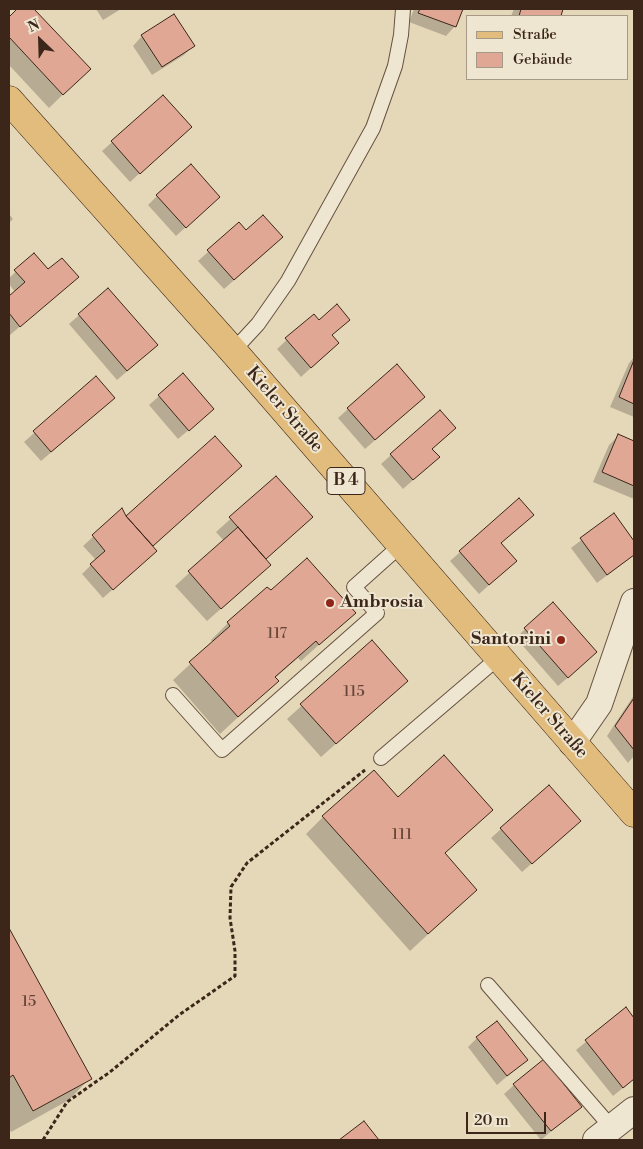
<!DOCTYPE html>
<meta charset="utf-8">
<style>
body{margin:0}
#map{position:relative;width:643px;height:1149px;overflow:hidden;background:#e5d8b8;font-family:"Libre Bodoni",serif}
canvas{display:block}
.frame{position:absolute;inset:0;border:10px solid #3c2619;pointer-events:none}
.legend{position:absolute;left:466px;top:15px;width:162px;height:65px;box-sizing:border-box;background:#eee6d1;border:1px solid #a79987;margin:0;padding:6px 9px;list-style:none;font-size:15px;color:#3c2619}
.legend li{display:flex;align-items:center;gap:10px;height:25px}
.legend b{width:25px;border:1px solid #a79987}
.north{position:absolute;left:15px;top:15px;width:50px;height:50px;-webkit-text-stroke:4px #eee6d1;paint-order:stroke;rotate:336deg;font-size:14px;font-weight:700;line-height:20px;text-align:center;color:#3c2619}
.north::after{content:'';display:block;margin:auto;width:18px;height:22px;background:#3c2619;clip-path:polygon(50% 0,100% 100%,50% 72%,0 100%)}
.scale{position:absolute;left:466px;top:1112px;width:80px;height:22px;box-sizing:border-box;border:2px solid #3c2619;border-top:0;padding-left:6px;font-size:15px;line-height:18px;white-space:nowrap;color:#3c2619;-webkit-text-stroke:4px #eee6d1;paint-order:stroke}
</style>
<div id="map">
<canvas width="643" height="1149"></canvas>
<div class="frame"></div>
<ul class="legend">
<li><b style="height:6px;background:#e2bc7c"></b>Straße</li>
<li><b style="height:14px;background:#e0a795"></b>Gebäude</li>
</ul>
<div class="north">N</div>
<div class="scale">20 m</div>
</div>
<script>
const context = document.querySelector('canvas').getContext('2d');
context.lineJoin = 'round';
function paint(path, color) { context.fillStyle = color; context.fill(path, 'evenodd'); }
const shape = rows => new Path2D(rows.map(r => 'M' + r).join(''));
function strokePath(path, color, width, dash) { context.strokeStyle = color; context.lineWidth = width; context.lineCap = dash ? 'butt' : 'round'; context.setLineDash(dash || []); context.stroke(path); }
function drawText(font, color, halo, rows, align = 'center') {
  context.font = font + ' "Libre Bodoni",serif'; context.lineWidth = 4; context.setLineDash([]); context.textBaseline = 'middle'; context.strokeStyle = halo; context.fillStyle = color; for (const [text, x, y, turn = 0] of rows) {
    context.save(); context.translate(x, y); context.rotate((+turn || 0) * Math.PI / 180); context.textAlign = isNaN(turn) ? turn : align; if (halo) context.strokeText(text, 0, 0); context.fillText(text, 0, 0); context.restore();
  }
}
const shadow = shape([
 [19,9,33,9,89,69,49,108,9,65,9,18],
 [96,9,121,9,103,20],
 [414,9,462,9,455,26,446,36,409,22],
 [514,9,562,9,559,16,511,16],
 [142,36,193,46,184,55,152,75,133,46],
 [163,97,181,136,130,182,102,151],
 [157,196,209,206,176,236,148,205],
 [9,214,13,219,9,223],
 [239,224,246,232,272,247,224,289,198,261],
 [34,255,48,271,67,286,10,335,9,298,15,292,9,284,9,278],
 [108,290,147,354,117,380,69,324],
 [313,315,319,322,349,320,331,336,338,343,301,377,277,349],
 [634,357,634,417,610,407,629,363],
 [183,375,203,418,178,439,149,405],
 [96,378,104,407,41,461,24,442],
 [414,406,365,449,338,418,348,409],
 [440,411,445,437,431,450,428,467,403,489,381,464],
 [618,436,634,442,634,499,593,482,609,445],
 [215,437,227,479,152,547,146,560,103,598,82,574,96,560,83,546,122,510,126,518],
 [276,478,297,531,265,559,256,578,207,621,175,586,224,541,216,532],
 [519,500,500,543,506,570,479,594,450,561],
 [614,515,634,543,634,555,597,583,571,548],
 [354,613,301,661,298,658,275,678,277,681,220,734,173,680,213,643,211,640,228,623],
 [525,629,586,662,558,686,516,638],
 [372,642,392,694,321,757,287,719],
 [634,695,634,756,628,763,607,736],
 [549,786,570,830,522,872,491,838],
 [398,798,492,810,444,854,476,890,410,951,306,834,323,817],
 [9,931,90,1078,69,1100,11,1132,9,1128],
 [626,1009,634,1020,634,1079,613,1096,576,1050],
 [477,1038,526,1060,497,1085,468,1047],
 [514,1085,580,1107,541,1140,504,1094]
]);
const building = shape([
 [17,9,34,9,91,69,63,95,9,37,9,17,17,9],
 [420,9,463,9,456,27,418,13,420,9],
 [521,9,563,9,561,16,519,16,521,9],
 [174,14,195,46,162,67,141,35,174,14],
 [163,95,192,127,140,174,111,141,163,95],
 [191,164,220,197,186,228,156,195,191,164],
 [263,215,283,237,234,280,207,250,239,222,246,230,263,215],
 [34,253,48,269,62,258,79,277,20,327,9,313,9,296,25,282,14,270,34,253],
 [108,288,158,345,127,371,78,314,108,288],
 [337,304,350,320,332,335,339,343,311,368,285,338,314,314,319,320,337,304],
 [634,360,634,404,619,397,634,360],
 [397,364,425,397,375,440,347,408,397,364],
 [183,373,214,409,189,431,158,395,183,373],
 [96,376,115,398,51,452,33,431,96,376],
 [440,410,456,428,432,449,440,457,413,480,390,454,440,410],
 [618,434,634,441,634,486,602,472,618,434],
 [215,436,242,466,153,546,126,516,215,436],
 [276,476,313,517,266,559,229,517,276,476],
 [519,498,534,515,501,543,517,561,489,585,459,551,519,498],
 [122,508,126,516,157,551,113,590,90,564,105,551,92,535,122,508],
 [614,513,634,541,634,555,607,575,580,538,614,513],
 [238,527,271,565,221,609,188,571,238,527],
 [307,558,356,613,319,645,316,641,275,677,279,681,238,717,189,662,230,626,227,622,267,587,271,590,307,558],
 [553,602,597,652,568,678,524,628,553,602],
 [372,640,408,681,336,744,300,704,372,640],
 [634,698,634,750,615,726,634,698],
 [444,755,493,810,445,853,477,890,428,934,322,816,374,770,398,797,444,755],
 [549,785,581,821,532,864,500,828,549,785],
 [9,928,92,1079,33,1111,13,1075,9,1078,9,928],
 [626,1007,634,1018,634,1079,623,1088,585,1040,626,1007],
 [497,1021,528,1060,507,1076,476,1037,497,1021],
 [544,1059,582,1107,551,1131,513,1084,544,1059],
 [364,1121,379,1140,339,1140,364,1121]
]);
const path = shape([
 [43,1140,67,1102,110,1072,179,1015,235,976,235,951,230,918,231,887,247,863,365,770]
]);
const lane = shape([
 [233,351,258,324,288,281,373,128,395,66,401,35,403,9],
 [173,695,222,750,377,613,354,587,401,545],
 [381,758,498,658],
 [488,985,612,1128]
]);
const street = shape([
 [572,743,599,704,634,602],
 [596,1140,634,1110]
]);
const primary = shape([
 [9,100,233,351,634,813]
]);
const markers = [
 [330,603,5,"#8f2418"],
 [561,640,5,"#8f2418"]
];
const numberNames = [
 ["117",277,634],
 ["115",354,692],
 ["111",402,835],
 ["15",29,1002]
];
const shields = [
 [346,481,38]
];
const shieldNames = [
 ["B 4",346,481]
];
const streetNames = [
 ["Kieler Straße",284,410,49],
 ["Kieler Straße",549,716,49]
];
const poiNames = [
 ["Ambrosia",340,603],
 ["Santorini",551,640,"right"]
];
paint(shadow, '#0003');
paint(building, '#e0a795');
strokePath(building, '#3c2619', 1);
strokePath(lane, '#665241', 16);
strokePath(street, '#665241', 28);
strokePath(primary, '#3c2619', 29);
strokePath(path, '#3c2619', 3, [4, 2.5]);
strokePath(lane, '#eee6d1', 14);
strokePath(street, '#eee6d1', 26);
strokePath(primary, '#e2bc7c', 28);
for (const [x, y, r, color] of markers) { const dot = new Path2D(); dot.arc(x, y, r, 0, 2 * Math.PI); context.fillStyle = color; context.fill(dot); strokePath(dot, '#eee6d1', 2); }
drawText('15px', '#654638', null, numberNames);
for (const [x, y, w] of shields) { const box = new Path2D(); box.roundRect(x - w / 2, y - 13.5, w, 27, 4); context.fillStyle = '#eee6d1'; context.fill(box); strokePath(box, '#3c2619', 1); }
drawText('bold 16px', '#3c2619', null, shieldNames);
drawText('18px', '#3c2619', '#eee6d1', streetNames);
drawText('bold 18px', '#3c2619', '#eee6d1', poiNames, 'left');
</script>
